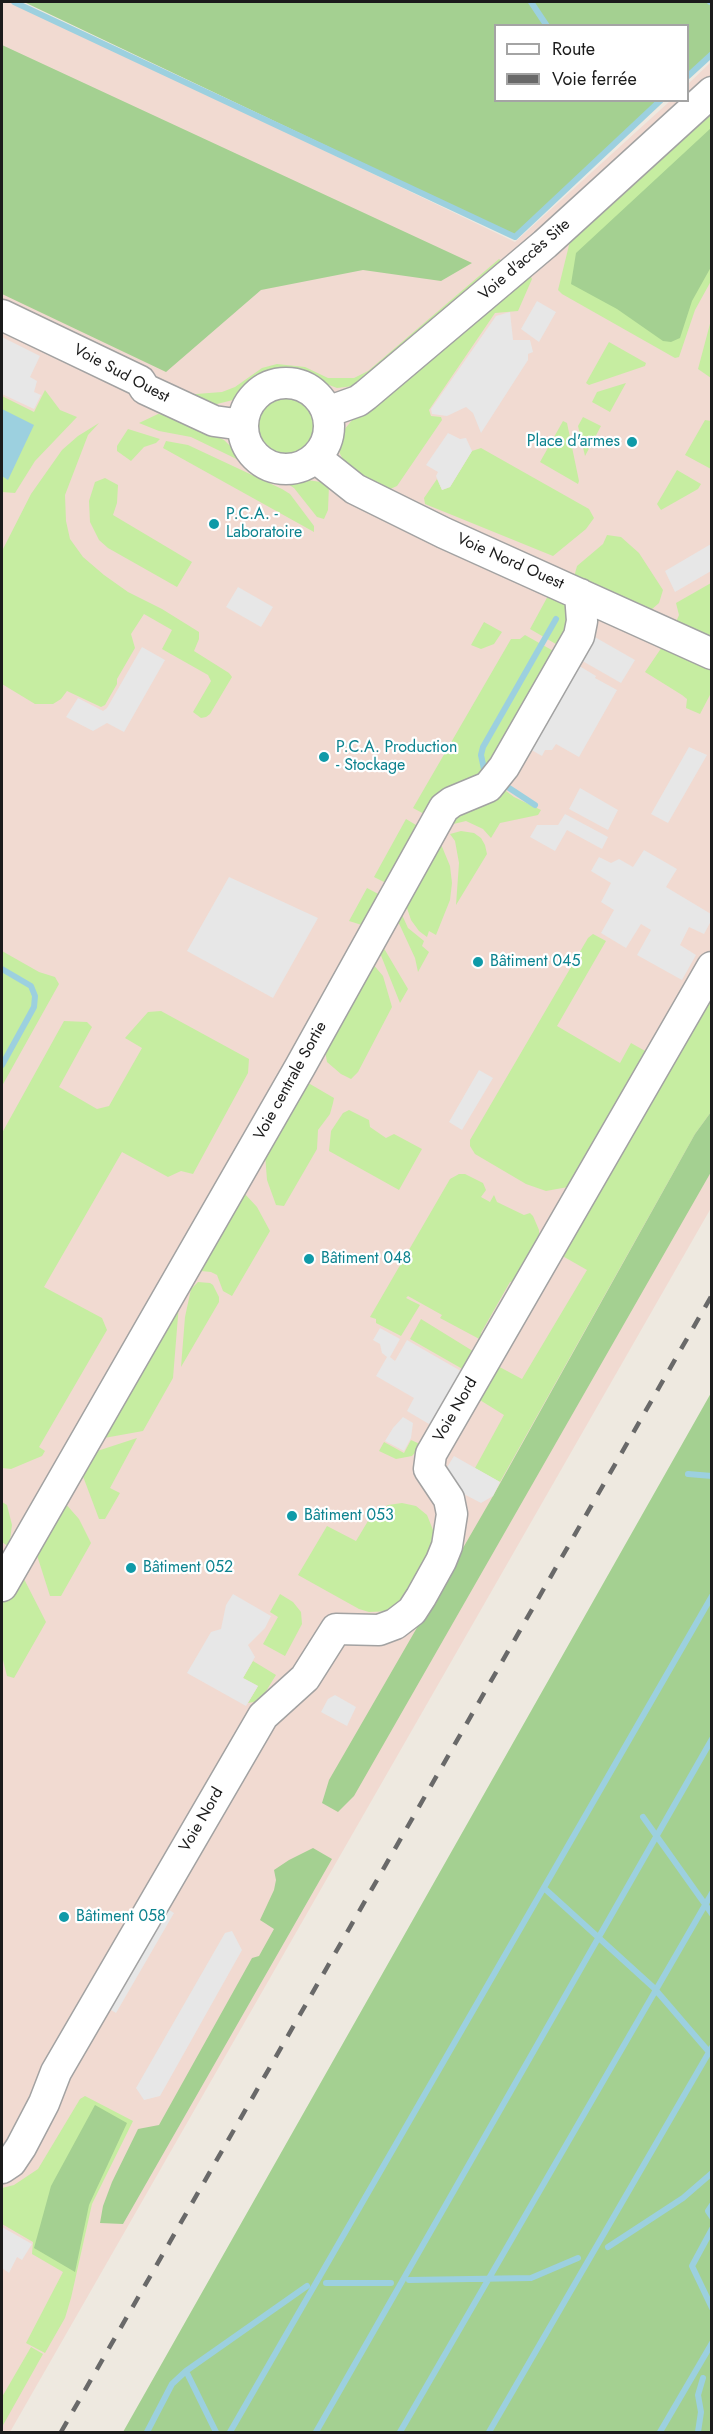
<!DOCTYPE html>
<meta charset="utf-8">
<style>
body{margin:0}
#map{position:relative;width:713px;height:2434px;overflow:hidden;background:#eee9e0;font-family:Jost,sans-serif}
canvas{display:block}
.frame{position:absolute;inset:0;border:3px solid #1b1b1b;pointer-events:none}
.legend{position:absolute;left:494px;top:24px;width:195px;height:78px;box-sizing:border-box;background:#fff;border:2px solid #a4a4a4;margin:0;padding:8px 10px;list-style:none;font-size:18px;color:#1b1b1b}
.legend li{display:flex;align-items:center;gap:12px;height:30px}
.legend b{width:30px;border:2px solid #a4a4a4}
</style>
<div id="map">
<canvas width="713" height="2434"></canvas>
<div class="frame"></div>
<ul class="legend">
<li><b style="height:8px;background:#fff"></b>Route</li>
<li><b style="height:8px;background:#696969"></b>Voie ferrée</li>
</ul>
</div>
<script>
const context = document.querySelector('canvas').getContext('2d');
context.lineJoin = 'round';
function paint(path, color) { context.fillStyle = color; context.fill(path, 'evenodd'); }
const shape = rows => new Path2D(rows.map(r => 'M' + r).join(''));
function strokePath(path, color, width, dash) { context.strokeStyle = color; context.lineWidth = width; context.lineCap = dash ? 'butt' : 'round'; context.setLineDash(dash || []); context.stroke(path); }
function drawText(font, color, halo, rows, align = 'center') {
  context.font = font + ' Jost,sans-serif'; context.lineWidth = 4.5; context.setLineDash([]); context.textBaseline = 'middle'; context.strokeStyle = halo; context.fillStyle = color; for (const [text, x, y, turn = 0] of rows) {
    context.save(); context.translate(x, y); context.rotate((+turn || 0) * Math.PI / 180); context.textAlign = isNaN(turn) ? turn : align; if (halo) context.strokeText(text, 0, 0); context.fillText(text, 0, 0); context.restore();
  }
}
const military = shape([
 [2,2,15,2,515,242,670,101,688,100,688,84,711,62,711,1208,10,2432,2,2432]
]);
const grass = shape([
 [711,108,711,281,695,310,679,357,675,358,562,294,558,290,571,237],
 [499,259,502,261,354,386,337,388,300,374,284,373,270,376,233,400,217,404,202,403,183,395,222,392,235,387,262,368,277,364,305,367,328,378,354,378,368,371],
 [530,275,532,279,518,311,495,313,429,410,431,416,441,417,442,420,397,486,388,490,360,478,345,463,340,454,338,443,344,430,353,419,373,406],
 [711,320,711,378,698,369],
 [609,342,646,363,645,366,589,385,586,383],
 [626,383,610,412,592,402,597,392],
 [45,390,60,410,77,417,35,461,15,493,2,492,2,396,34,412],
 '252 426a35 35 0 1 1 70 0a35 35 0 1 1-70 0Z',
 [158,414,172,415,224,440,251,466,191,437,159,431,139,423],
 [583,417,601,426,585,456,578,426],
 [705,420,711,421,711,469,685,455],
 [563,421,567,423,579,481,578,484,540,462],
 [99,423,88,435,65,495,66,521,70,539,83,557,104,575,128,592,162,609,199,632,199,639,194,651,229,673,232,677,210,714,206,717,201,718,193,712,211,681,208,675,162,649,172,630,144,614,131,634,135,648,117,679,117,684,105,705,101,707,67,691,61,699,53,704,35,704,2,684,2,551,31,494,62,450,78,436],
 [128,429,160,439,156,443,144,447,131,461,117,451,117,446],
 [166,441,188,445,282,489,290,494,314,526,314,532,163,448],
 [481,448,589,509,594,518,586,529,553,556,425,504,424,498,437,479,442,490,450,487,472,451],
 [677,470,701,484,698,489,661,510,657,504],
 [105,478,118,485,117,503,113,515,192,562,177,587,108,548,99,540,90,522,89,501,95,482],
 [300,479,321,482,329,485,328,510,324,519,317,517,294,488,283,481],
 [607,535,621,537,639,553,663,590,659,603,651,610,643,609,574,577,577,566,603,544],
 [711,583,711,641,676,622,679,615,676,603],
 [549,594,570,603,573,611,561,647,530,629],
 [484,622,502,632,494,644,481,649,471,645],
 [525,635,557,653,491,770,428,816,413,808,511,639,520,639],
 [662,647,711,667,711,693,700,714,686,708,687,699,682,695,645,672],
 [502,788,514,797,541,810,538,815,500,823,491,838,483,829,466,821,445,826,454,813],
 [406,819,421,828,388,884,374,877],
 [461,831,474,833,481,838,485,845,487,854,456,905,459,863,455,841,450,834],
 [438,837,450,866,452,883,450,900,436,935,429,931,427,937,419,931,411,920,404,899],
 [367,888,382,896,365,926,349,921],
 [398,906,408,928,424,941,422,946,429,952,418,972,415,958,396,917],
 [593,934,606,941,557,1026,620,1063,631,1043,647,1052,578,1180,568,1187,546,1191,526,1184,475,1154,470,1146,470,1140,588,938],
 [382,945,408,989,400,1003,380,953],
 [2,951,39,972,55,977,59,984,2,1086],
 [372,963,383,976,392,1007,358,1072,351,1079,341,1074,327,1062,325,1051],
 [711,988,711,1112,695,1134,500,1482,475,1468,504,1415,475,1397,494,1364,522,1379,587,1270,559,1254],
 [161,1011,249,1059,248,1073,193,1174,181,1171,168,1177,122,1152,44,1287,102,1318,107,1330,39,1447,45,1451,42,1456,11,1469,2,1468,2,1133,64,1021,87,1022,92,1027,59,1087,97,1109,109,1106,142,1048,125,1038,148,1012],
 [310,1084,334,1098,333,1103,330,1114,318,1130,317,1149,284,1206,276,1205,267,1180,265,1154,303,1085],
 [349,1110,369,1120,370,1127,386,1138,394,1134,422,1149,399,1190,329,1151,331,1131,343,1113],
 [459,1174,465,1174,483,1183,486,1190,481,1197,490,1202,494,1195,497,1202,524,1215,530,1213,533,1216,539,1230,539,1240,518,1281,510,1282,481,1333,483,1341,440,1318,442,1315,408,1296,406,1298,420,1305,401,1336,376,1323,376,1319,370,1317,450,1179],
 [244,1193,257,1207,270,1231,232,1296,223,1291,217,1275,211,1272,191,1270],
 [198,1282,210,1283,213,1285,219,1297,219,1302,181,1367,185,1317,191,1289],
 [179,1304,173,1378,143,1431,93,1440],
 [421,1319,476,1353,466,1371,410,1339],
 [137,1438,110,1488,120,1493,105,1519,99,1519,81,1471,85,1455],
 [411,1440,422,1445,412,1456,396,1459,379,1451,384,1442,404,1453],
 [2,1502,7,1505,12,1525,9,1547,2,1542],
 [64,1502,79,1519,91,1543,61,1596,50,1596,35,1549],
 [402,1503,416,1506,427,1515,435,1535,434,1548,404,1601,392,1611,369,1612,359,1609,298,1575,327,1526,356,1541,371,1516,388,1505],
 [23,1577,46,1622,14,1678,7,1676,2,1656,2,1601],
 [280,1594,293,1602,301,1612,302,1624,285,1656,263,1644,278,1617,270,1612],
 [253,1661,276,1675,260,1701,248,1703,258,1686,243,1678],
 [85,2096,133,2121,92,2204,71,2298,65,2318,45,2353,26,2343,63,2272,32,2254,33,2242,2,2224,2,2188,14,2185,38,2169,80,2099],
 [31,2347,43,2354,2,2427,2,2397]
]);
const forest = shape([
 [24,2,711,2,711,56,688,78,688,26,496,26,496,100,663,101,516,236],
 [2,45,472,263,441,281,363,270,261,290,166,372,2,294],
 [711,128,711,267,692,301,680,338,671,342,663,341,617,309,571,284,576,253],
 [711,1112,711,1172,354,1796,338,1812,322,1803,329,1780,493,1496,695,1134],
 [711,1393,711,2432,123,2432],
 [313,1848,332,1859,123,2224,100,2223,103,2206,112,2182,138,2129,159,2125,252,1958,259,1956,274,1929,260,1920,274,1890,276,1880,274,1870,289,1860],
 [95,2105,127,2123,89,2205,75,2272,34,2248,51,2186]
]);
const parking = shape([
 [537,301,556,312,539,342,521,329],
 [510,312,513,340,530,340,533,352,528,354,528,360,481,433,473,413,466,407,447,416,432,414,431,409,496,316],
 [2,337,40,356,30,377,37,381,34,392,41,395,34,409,2,394],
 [448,433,460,439,466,438,472,451,450,487,442,490,436,476,438,472,426,465],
 [711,544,711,571,675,592,665,571],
 [238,587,273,607,261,627,226,607],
 [593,636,635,660,621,683,579,659],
 [142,647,165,660,124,732,107,723,93,731,66,717,78,698,103,711,107,708],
 [576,664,596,676,595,678,617,690,579,757,556,744,552,750,545,750,542,756,528,748],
 [689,747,707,755,668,823,651,814],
 [580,788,618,810,608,830,569,809],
 [565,814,608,837,602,849,567,830,555,851,530,837,537,825,558,825],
 [644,850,677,869,666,887,711,914,711,921,704,934,689,927,680,945,696,955,682,980,637,955,651,930,641,924,626,948,601,933,614,910,601,902,611,883,591,871,599,857,611,863,619,859,633,867],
 [229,877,318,918,273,998,187,951],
 [479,1070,493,1078,462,1130,449,1122],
 [380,1328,400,1339,390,1357,395,1361,407,1340,466,1374,434,1427,407,1411,414,1398,376,1376,387,1357,382,1353,380,1344,373,1340],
 [403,1417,413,1423,411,1438,404,1451,385,1441,393,1428],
 [454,1456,500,1482,493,1496,481,1503,458,1491,446,1469],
 [233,1594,271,1616,265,1628,248,1645,255,1657,243,1678,258,1686,246,1706,187,1673,211,1632,221,1629,226,1605],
 [335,1695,356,1707,347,1726,321,1712,328,1699],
 [155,1901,174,1913,116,2013,96,2001],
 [232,1931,242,1950,160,2096,144,2100,136,2088,225,1933],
 [2,2227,32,2244,22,2260,17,2257,9,2273,2,2268]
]);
const water = shape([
 [2,409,34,425,8,480,2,476]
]);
const stream = shape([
 [14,2,515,237,661,100],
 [531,2,547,26],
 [710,2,712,2],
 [688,76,712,54],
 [490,774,484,769,481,755,483,747,556,619],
 [503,784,535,805],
 [2,969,31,986,35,996,34,1007,2,1065],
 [688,1474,712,1476],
 [643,1817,712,1914],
 [544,1888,654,1988,709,2052],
 [712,2205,708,2211,712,2217],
 [712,2229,692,2266,712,2308],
 [608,2247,683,2198,712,2173],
 [409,2280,531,2278,578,2258],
 [326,2283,391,2283],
 [186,2371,216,2432],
 [147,2432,172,2384,186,2371,307,2286],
 [230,2432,712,1596],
 [316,2432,712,1739],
 [400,2432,712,1893],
 [489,2432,712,2047],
 [660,2432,712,2343],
 [698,2432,701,2412,698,2395,703,2378]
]);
const minor = shape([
 [2,315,140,381,145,389,214,421,243,425],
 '243 426a43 43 0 1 1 86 0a43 43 0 1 1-86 0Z',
 [327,412,358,401,366,395,545,244,712,92],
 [316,458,355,489,444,533,712,654],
 [2,1586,300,1067,444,808,452,802,488,787,504,767,579,636,582,621,580,594],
 [2,2168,11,2162,21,2147,44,2103,56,2072,263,1716,305,1678,336,1629,379,1630,395,1624,412,1611,421,1597,441,1561,447,1546,452,1514,449,1499,429,1469,431,1454,712,967]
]);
const rail = shape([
 [61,2432,712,1295]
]);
const markers = [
 [632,442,6,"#0f9aa8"],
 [214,524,6,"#0f9aa8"],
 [324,757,6,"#0f9aa8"],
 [478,962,6,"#0f9aa8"],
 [309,1259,6,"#0f9aa8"],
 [292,1516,6,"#0f9aa8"],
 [131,1568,6,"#0f9aa8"],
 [64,1917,6,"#0f9aa8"]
];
const streetNames = [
 ["Voie d'accès Site",525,260,-41],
 ["Voie Sud Ouest",121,374,28],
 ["Voie Nord Ouest",510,562,24],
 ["Voie centrale Sortie",291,1081,-61],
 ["Voie Nord",456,1410,-60],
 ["Voie Nord",202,1820,-60]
];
const cultureNames = [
 ["Place d'armes",620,442,"right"],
 ["P.C.A. -",226,515],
 ["Laboratoire",226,533],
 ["P.C.A. Production",336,748],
 ["- Stockage",336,766],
 ["Bâtiment 045",490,962],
 ["Bâtiment 048",321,1259],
 ["Bâtiment 053",304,1516],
 ["Bâtiment 052",143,1568],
 ["Bâtiment 058",76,1917]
];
paint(military, '#f1dad1');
paint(grass, '#c6eda1');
paint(forest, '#a4d091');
paint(parking, '#e7e7e7');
paint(water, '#9cd0df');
strokePath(stream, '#9cd0df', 6);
strokePath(minor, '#a2a2a2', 33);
strokePath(minor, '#fff', 30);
strokePath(rail, '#696969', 4.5, [12, 12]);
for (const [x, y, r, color] of markers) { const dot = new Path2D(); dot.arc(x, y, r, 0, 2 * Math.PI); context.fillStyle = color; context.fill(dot); strokePath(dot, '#fff', 2); }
drawText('16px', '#1b1b1b', '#fff', streetNames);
drawText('16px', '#0d838f', '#fff', cultureNames, 'left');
</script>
